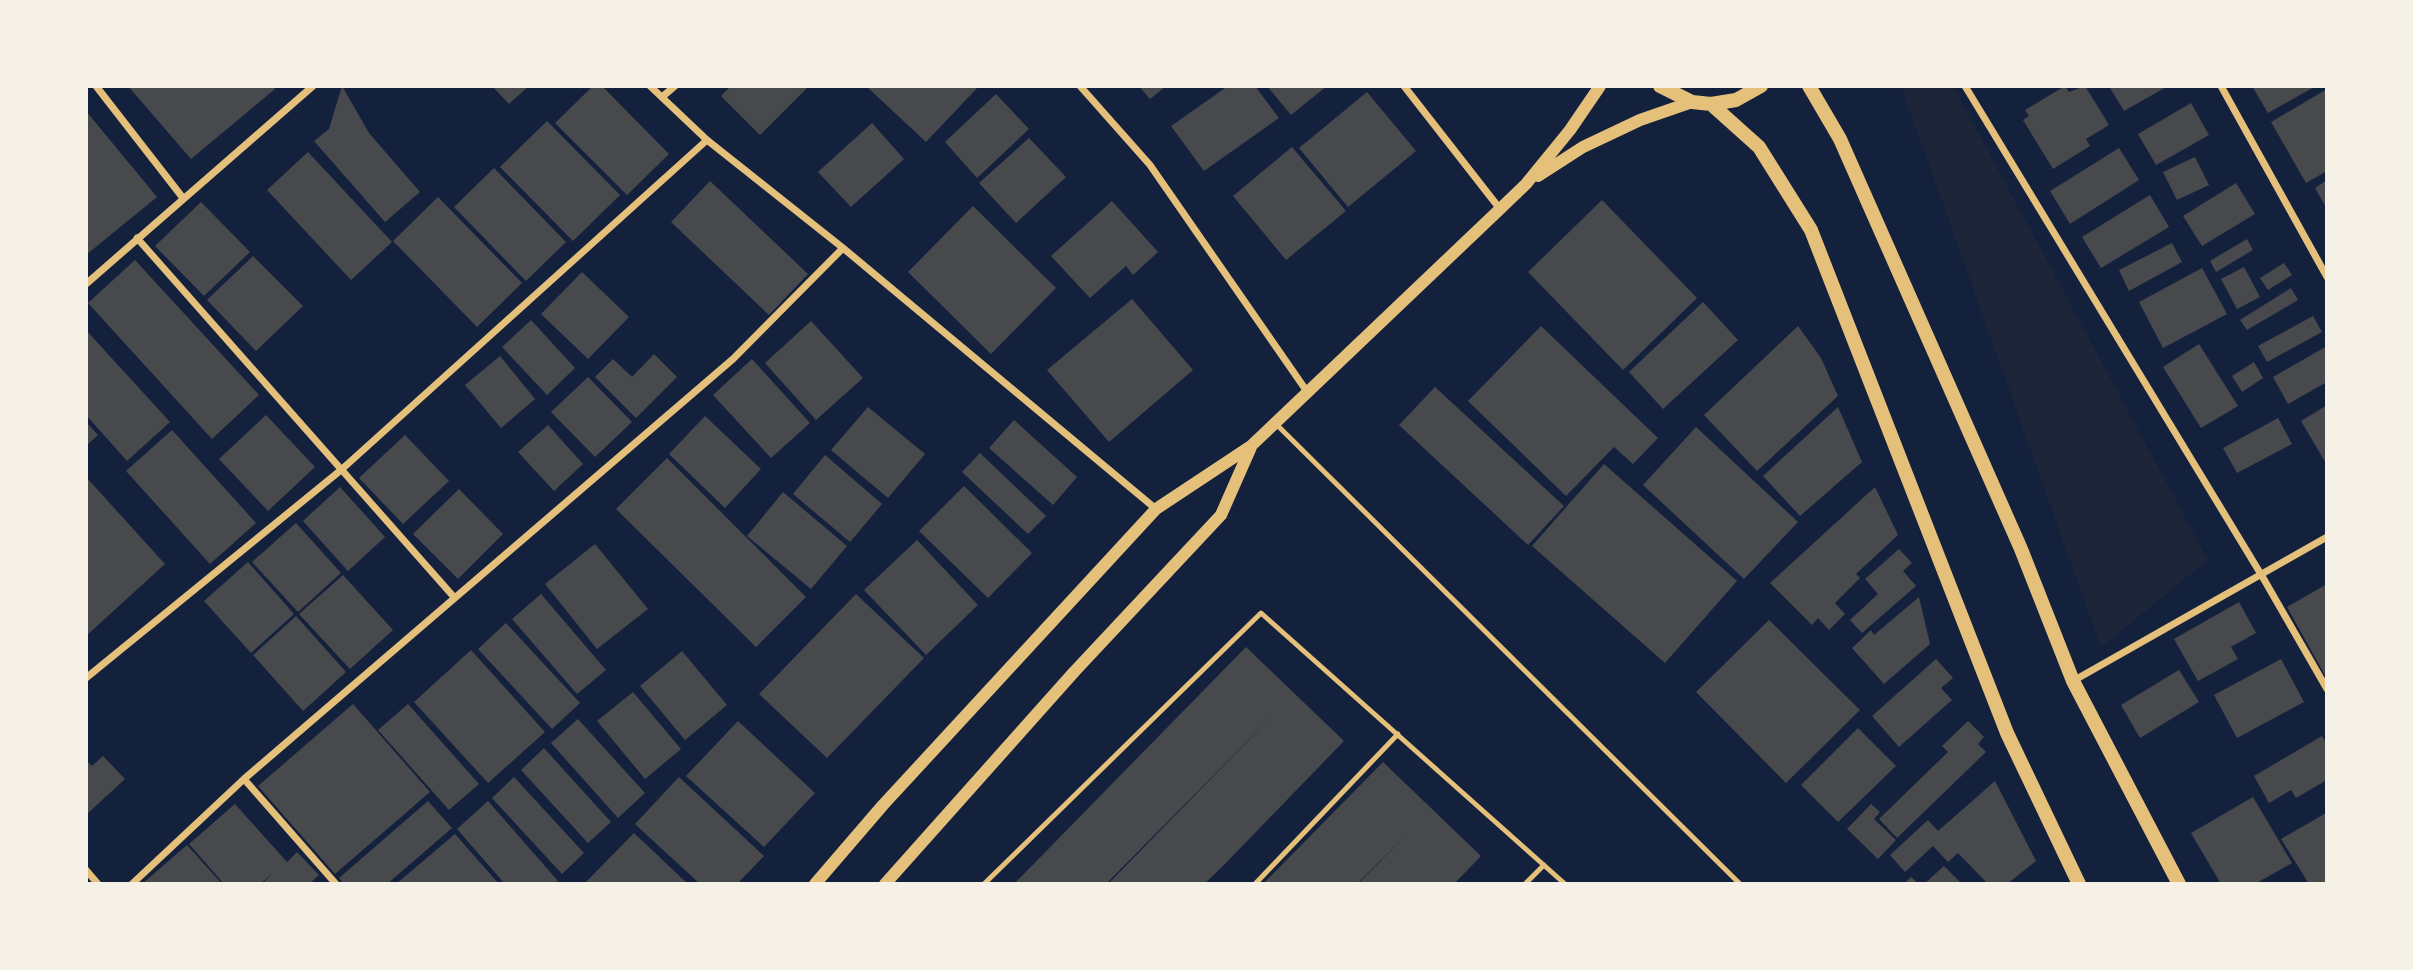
<!DOCTYPE html>
<style>
body{margin:0}
#map{position:relative;width:2413px;height:970px;overflow:hidden;background:#14213d;font-family:"Open Sans",sans-serif}
canvas{display:block}
.frame{position:absolute;inset:0;border:88px solid #f6f1e7;pointer-events:none}
</style>
<div id="map">
<canvas width="2413" height="970"></canvas>
<div class="frame"></div>
</div>
<script>
const context = document.querySelector('canvas').getContext('2d');
context.lineJoin = 'round';
function paint(path, color) { context.fillStyle = color; context.fill(path, 'evenodd'); }
const shape = rows => new Path2D(rows.map(r => 'M' + r).join(''));
function strokePath(path, color, width, dash) { context.strokeStyle = color; context.lineWidth = width; context.lineCap = dash ? 'butt' : 'round'; context.setLineDash(dash || []); context.stroke(path); }
const green = shape([
 [1901,86,1953,86,2208,560,2101,647]
]);
const building = shape([
 [128,86,272,86,275,89,191,159],
 [342,86,369,133,420,192,385,222,314,141,329,129],
 [492,86,529,86,509,104],
 [593,86,602,86,669,154,627,195,555,123],
 [731,86,809,86,760,135,721,96],
 [866,86,979,86,926,142],
 [1139,86,1166,86,1150,99],
 [1228,86,1255,86,1279,118,1204,171,1171,126],
 [1267,86,1327,86,1291,115],
 [2065,86,2069,92,2085,86,2109,125,2086,139,2090,146,2053,169,2023,120,2029,116,2025,110],
 [2109,86,2168,86,2124,111],
 [2252,86,2316,86,2268,113],
 [2327,89,2327,171,2306,183,2271,122],
 [1367,92,1416,151,1348,207,1299,148],
 [996,94,1029,129,977,178,945,142],
 [2191,103,2209,135,2156,165,2138,134],
 [86,111,157,197,86,255],
 [547,121,620,195,573,241,500,167],
 [872,123,904,159,851,207,818,172],
 [1029,138,1066,177,1016,223,979,183],
 [1292,147,1346,211,1286,260,1233,196],
 [2119,148,2139,180,2070,224,2050,191],
 [308,152,392,242,351,280,267,190],
 [2195,157,2209,185,2177,200,2163,172],
 [494,168,566,242,526,281,454,207],
 [2327,180,2327,209,2315,188],
 [710,181,808,274,769,315,671,222],
 [2236,183,2255,214,2202,246,2183,216],
 [2150,195,2169,227,2101,268,2082,237],
 [438,197,522,283,477,327,393,241],
 [1602,200,1697,298,1623,370,1528,272],
 [1112,201,1158,252,1133,275,1126,266,1090,298,1051,256],
 [201,202,250,252,204,296,155,246],
 [973,206,1056,288,991,354,908,272],
 [2247,239,2253,250,2216,272,2210,261],
 [2172,243,2182,262,2129,291,2119,270],
 [253,256,303,306,256,351,207,300],
 [135,260,259,395,212,439,88,303],
 [2284,263,2292,275,2268,290,2260,278],
 [2244,267,2260,297,2237,309,2221,279],
 [2202,268,2227,314,2163,348,2139,302],
 [582,272,629,317,588,359,541,314],
 [2291,288,2298,300,2247,330,2240,320],
 [1132,299,1193,370,1109,442,1047,370],
 [1703,302,1738,340,1663,409,1629,372],
 [2313,316,2322,332,2267,362,2258,346],
 [531,320,575,368,547,395,502,347],
 [811,321,863,378,816,420,765,363],
 [1541,326,1658,438,1633,464,1614,447,1566,496,1468,401],
 [1798,326,1821,358,1838,396,1757,471,1704,415],
 [86,330,170,422,127,461,86,415],
 [2199,344,2238,406,2201,428,2163,367],
 [2327,346,2327,382,2288,404,2273,377],
 [654,354,677,377,636,418,595,377,613,359,632,377],
 [500,356,535,399,501,428,465,385],
 [752,359,810,423,771,458,713,395],
 [2254,362,2263,378,2242,392,2232,376],
 [588,377,632,422,595,457,551,412],
 [1435,387,1564,506,1528,545,1399,425],
 [2327,405,2327,465,2301,421],
 [868,407,925,454,888,498,831,450],
 [1838,407,1862,462,1800,516,1763,476],
 [266,415,315,467,268,511,219,459],
 [705,416,761,469,725,508,669,454],
 [2278,418,2292,444,2237,473,2223,448],
 [1014,420,1077,477,1053,505,989,448],
 [86,422,98,435,86,446],
 [548,425,583,464,554,491,518,452],
 [1696,427,1798,522,1744,579,1643,485],
 [172,430,256,523,210,564,126,471],
 [405,435,449,481,403,524,359,478],
 [980,453,1046,516,1028,534,962,472],
 [825,455,882,504,850,542,793,494],
 [667,458,806,597,756,647,616,509],
 [1604,464,1737,581,1665,663,1532,546],
 [86,477,165,564,86,636],
 [964,486,1032,553,988,598,919,531],
 [340,487,385,537,348,571,303,521],
 [1875,487,1898,535,1856,574,1860,578,1835,603,1845,614,1829,630,1818,618,1812,625,1770,583],
 [459,489,503,534,458,579,413,534],
 [783,492,847,546,811,589,747,536],
 [296,523,341,573,298,612,252,562],
 [917,540,978,605,926,655,864,590],
 [595,544,648,609,597,649,545,584],
 [1899,549,1912,563,1903,571,1916,586,1862,633,1850,620,1878,594,1865,579],
 [248,562,294,614,251,653,204,601],
 [343,575,393,630,350,669,299,614],
 [2327,584,2327,679,2287,607],
 [541,594,606,670,577,694,512,619],
 [856,594,924,658,827,758,759,694],
 [1919,597,1930,644,1884,684,1852,648,1871,630,1874,635],
 [2239,602,2256,633,2231,647,2238,659,2198,681,2174,639],
 [296,616,346,672,303,711,253,655],
 [1769,620,1860,710,1786,783,1696,692],
 [506,623,580,703,552,729,478,649],
 [1246,647,1344,741,1220,869,1204,884,1108,884,1284,704,1106,884,1014,884],
 [471,650,545,732,488,783,414,702],
 [682,651,727,705,685,740,640,686],
 [1936,659,1953,678,1941,688,1952,700,1899,747,1872,716],
 [2281,659,2304,702,2237,738,2214,695],
 [2179,670,2199,702,2140,738,2121,705],
 [633,692,681,749,645,779,597,721],
 [353,704,430,792,335,874,258,786],
 [408,704,479,784,449,810,378,730],
 [578,719,645,793,618,818,551,743],
 [738,721,815,793,764,847,686,776],
 [1968,721,1984,737,1978,744,1986,752,1897,838,1879,819,1948,752,1942,746],
 [1858,728,1896,766,1838,822,1801,785],
 [2322,736,2327,744,2327,780,2296,798,2291,790,2269,803,2254,776],
 [544,748,611,822,588,843,521,770],
 [103,756,125,779,86,815,86,760,92,766],
 [1383,762,1481,856,1456,882,1358,884,1414,827,1357,884,1263,884],
 [514,777,584,853,562,874,492,798],
 [679,777,764,856,737,884,700,884,635,824],
 [1995,781,2036,861,2007,884,1988,884,1958,853,1948,862,1933,846,1905,872,1890,855,1928,820,1938,831],
 [2253,797,2292,863,2255,884,2221,884,2191,833],
 [428,801,452,828,387,884,344,884,339,878],
 [488,801,558,881,553,884,505,884,457,829],
 [235,804,287,862,297,852,319,875,309,884,262,884,272,874,260,884,224,884,189,844],
 [1871,804,1880,812,1874,819,1896,840,1878,859,1847,829],
 [2326,813,2327,884,2309,884,2281,839],
 [634,833,688,884,584,884],
 [455,834,499,884,396,884],
 [187,845,222,884,142,884],
 [1944,866,1962,884,1924,884],
 [1911,877,1919,884,1904,884]
]);
const service = shape([
 [1276,424,1740,884],
 [984,884,1261,613,1565,884],
 [1255,884,1398,734],
 [1525,884,1544,865]
]);
const minor = shape([
 [96,86,183,198],
 [650,86,707,140,843,248,1156,509],
 [1080,86,1150,165,1308,393],
 [1404,86,1500,209],
 [1965,86,2262,576,2327,689],
 [2221,86,2327,277],
 [662,97,675,86],
 [137,238,453,596],
 [86,284,313,86],
 [86,678,341,470,707,140],
 [2073,681,2327,537],
 [244,779,336,884],
 [86,870,98,884],
 [132,884,244,779,733,359,843,248]
]);
const tertiary = shape([
 [1538,176,1583,147,1640,120,1692,102],
 [815,884,883,805,1156,509,1251,446,1500,209,1526,184,1570,130,1600,86],
 [885,884,1074,672,1221,515,1251,447]
]);
const secondary = shape([
 [1660,86,1692,102,1711,104,1736,100,1761,86],
 [1809,86,1840,139,2021,549,2073,681,2179,884],
 [1711,104,1759,147,1811,230,2007,733,2079,884]
]);
paint(green, '#1d2539');
paint(building, '#48494c');
strokePath(service, '#e5c07b', 5);
strokePath(minor, '#e5c07b', 7);
strokePath(tertiary, '#e5c07b', 12);
strokePath(secondary, '#e5c07b', 14);
</script>
